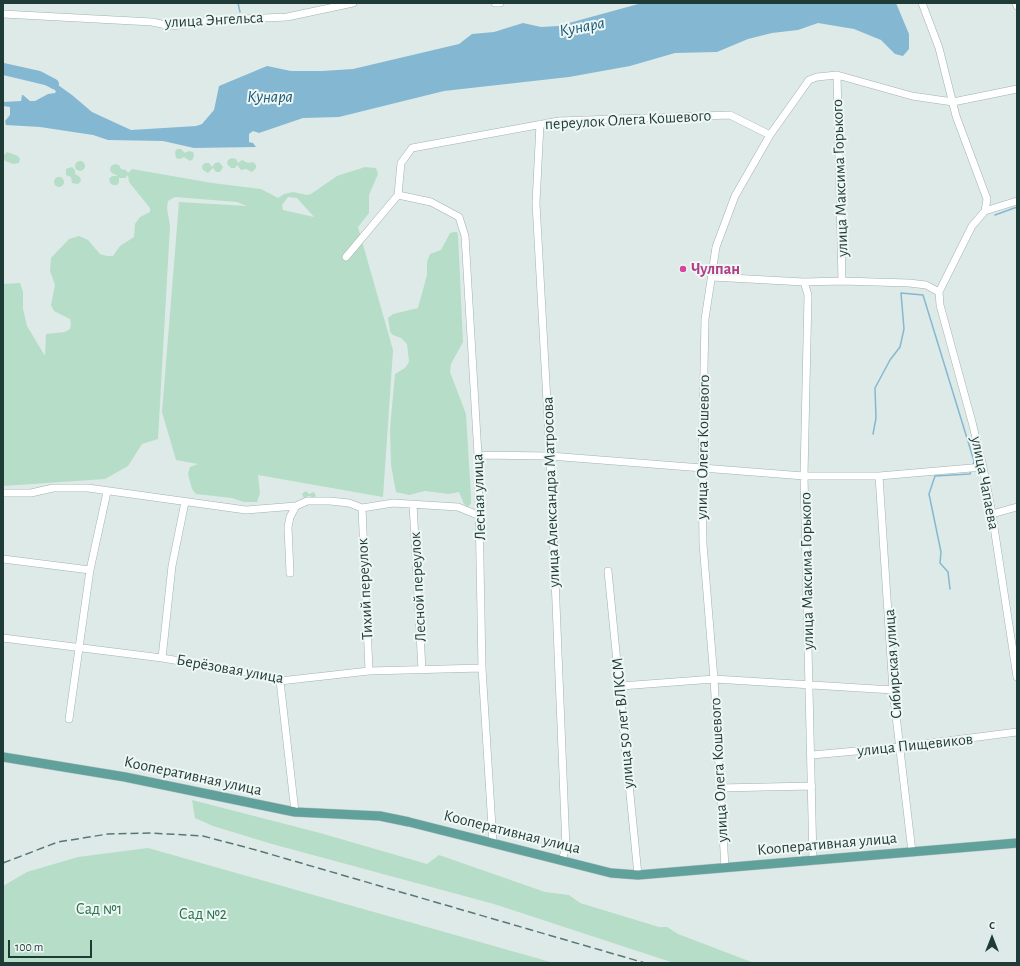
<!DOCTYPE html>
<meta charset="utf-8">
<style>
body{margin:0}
#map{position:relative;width:1020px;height:966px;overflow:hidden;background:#deeae7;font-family:"Alegreya Sans",sans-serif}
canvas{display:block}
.frame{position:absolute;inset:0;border:4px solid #1f3b38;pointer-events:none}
.north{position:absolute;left:972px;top:918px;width:40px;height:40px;-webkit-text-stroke:3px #eff7f4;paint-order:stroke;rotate:0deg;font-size:11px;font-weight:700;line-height:16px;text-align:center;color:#1f3b38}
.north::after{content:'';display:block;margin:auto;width:14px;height:18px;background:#1f3b38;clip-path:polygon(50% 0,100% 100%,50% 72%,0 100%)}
.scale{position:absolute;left:8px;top:940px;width:84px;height:18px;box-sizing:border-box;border:2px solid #1f3b38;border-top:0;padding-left:5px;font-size:12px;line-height:14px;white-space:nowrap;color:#1f3b38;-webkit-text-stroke:3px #eff7f4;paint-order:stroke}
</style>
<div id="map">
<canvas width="1020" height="966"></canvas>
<div class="frame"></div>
<div class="north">С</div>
<div class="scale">100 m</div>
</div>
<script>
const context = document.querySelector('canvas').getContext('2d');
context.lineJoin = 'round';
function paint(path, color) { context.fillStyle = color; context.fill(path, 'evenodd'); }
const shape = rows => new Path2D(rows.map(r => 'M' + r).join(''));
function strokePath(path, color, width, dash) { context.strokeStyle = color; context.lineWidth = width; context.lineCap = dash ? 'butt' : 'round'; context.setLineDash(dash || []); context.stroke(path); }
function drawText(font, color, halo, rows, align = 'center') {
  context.font = font + ' "Alegreya Sans",sans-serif'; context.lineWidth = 4; context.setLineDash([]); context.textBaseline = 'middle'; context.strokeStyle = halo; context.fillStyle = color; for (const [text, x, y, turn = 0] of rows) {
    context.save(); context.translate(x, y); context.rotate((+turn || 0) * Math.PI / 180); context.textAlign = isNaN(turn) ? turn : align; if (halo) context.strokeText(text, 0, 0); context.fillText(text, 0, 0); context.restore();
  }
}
const green = shape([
 [177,149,181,149,185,153,189,151,193,152,194,155,193,159,190,161,184,157,180,159,176,158,175,152],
 [7,152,18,156,20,159,19,163,13,164,5,161,3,156],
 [232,158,236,159,238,163,242,160,248,163,253,162,256,165,256,168,252,172,246,169,241,170,237,165,235,168,231,168,227,164,228,160],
 '75 166a5 5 0 1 1 10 0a5 5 0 1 1-10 0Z',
 [219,162,223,167,220,172,216,172,213,168,208,173,203,170,202,166,205,163,209,163,212,167,215,163],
 [115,164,119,165,121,169,126,170,128,173,132,169,212,183,261,189,278,198,284,194,293,192,307,195,311,194,337,176,365,167,376,168,378,174,369,195,369,213,358,227,393,350,383,497,258,475,260,493,257,502,244,502,232,498,196,494,192,489,188,474,190,467,198,464,176,460,162,412,179,202,247,206,237,202,175,197,168,201,167,208,170,226,158,439,142,444,128,466,105,479,3,486,3,284,20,283,23,292,23,309,27,326,45,356,46,334,65,332,70,329,71,325,70,319,54,311,51,305,55,285,50,271,51,258,69,239,79,236,88,240,100,254,107,256,113,256,120,246,134,237,135,224,140,217,150,212,150,208,129,182,128,175,125,178,119,178,119,182,117,185,113,185,110,183,109,179,112,176,118,176,112,173,110,170,111,166],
 [288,197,297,198,314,217,283,210,282,205],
 [72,167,75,170,75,174,80,177,81,181,78,184,72,183,71,177,66,175,66,169],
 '54 182a5 5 0 1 1 10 0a5 5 0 1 1-10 0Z',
 [454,232,457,232,458,235,463,342,451,364,450,372,466,414,471,497,471,503,468,507,464,504,459,492,449,494,425,491,409,495,396,492,391,465,390,429,395,374,405,368,409,362,407,344,401,338,393,335,390,332,388,318,393,314,418,308,427,275,427,262,430,254,441,250,450,233],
 [306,491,309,494,314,492,316,496,314,498,309,496,304,498,302,494],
 [192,800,320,833,427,864,439,855,545,892,569,895,580,903,659,927,667,927,678,934,754,963,674,963,494,904,272,844,213,826,195,818],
 [148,848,554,963,3,963,3,886,27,872,78,857]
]);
const water = shape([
 [642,3,896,3,909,34,909,49,903,56,895,54,881,40,854,29,818,23,798,30,772,33,748,39,717,52,675,53,630,66,569,77,444,91,339,117,303,118,259,133,253,131,249,134,249,142,253,143,256,147,194,148,163,141,108,140,93,135,40,127,6,125,5,121,10,115,10,107,3,106,3,102,21,101,22,95,23,95,30,101,35,101,48,94,55,93,56,91,49,86,3,75,3,67,51,80,72,95,92,112,131,130,196,126,202,124,214,110,219,86,267,66,291,71,322,71,353,69,459,44,472,34,494,32,523,23,541,27,558,26]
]);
const stream = shape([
 [238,3,240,12],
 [995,215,1017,207],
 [873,434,876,418,875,388,890,360,900,347,904,329,901,293,923,295,974,461,973,465],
 [950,589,948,572,940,563,941,552,929,494,935,476,970,474,971,470]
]);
const river = shape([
 [3,68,39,76,54,84]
]);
const minor = shape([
 [495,3,500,3],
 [922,3,939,48,956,116,987,199,985,211],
 [1016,3,1017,6],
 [3,14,152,22,171,26,218,20,287,17,353,3],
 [837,75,842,281],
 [540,124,536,203,550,456,566,848,562,860],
 [398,195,431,202,459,217,465,236,478,455,482,668,493,843],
 [985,211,972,226,939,292,940,305,972,422,983,467,992,514,1017,677],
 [985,211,1017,201],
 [346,257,398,195,401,163,412,148,559,121,730,115,770,135],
 [712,277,804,282,842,281,909,283,926,285,939,292],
 [804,282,808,295,804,476,813,861],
 [478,455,550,456,804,476,879,476,983,467],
 [879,476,893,690,912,852],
 [3,493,31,493,53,488,88,488,246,510,296,506,307,501,330,501,349,503,362,508,393,503,458,507,480,516],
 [413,504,422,670],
 [362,508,369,671],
 [992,514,1017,507],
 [3,559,90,570],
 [608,571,638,875],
 [290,573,288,527,290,517,296,506],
 [3,638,162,658,257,674,280,681,369,671,482,668],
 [162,658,172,566,185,502],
 [280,681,295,812],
 [621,686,714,679,893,690],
 [69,719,90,570,107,492],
 [812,755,900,747,1017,732],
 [719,788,812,786],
 [725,868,714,679,703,544,702,468,705,319,716,247,735,196,770,135,809,80,817,77,837,75,912,96,953,102,1017,89]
]);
const major = shape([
 [3,757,125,777,295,812,380,816,409,822,611,873,638,875,1017,843]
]);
const rail = shape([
 [3,863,58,842,108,834,151,833,203,836,256,850,645,963]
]);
const markers = [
 [683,269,4,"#d1479c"]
];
const streetNames = [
 ["улица Энгельса",214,20,-3],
 ["переулок Олега Кошевого",628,120,-3],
 ["улица Максима Горького",840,178,-92],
 ["улица Олега Кошевого",703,447,-89],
 ["улица Чапаева",985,483,79],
 ["улица Александра Матросова",551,492,-92],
 ["Лесная улица",479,497,-92],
 ["улица Максима Горького",807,571,-91],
 ["Лесной переулок",418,587,-93],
 ["Тихий переулок",365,589,-93],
 ["Сибирская улица",893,664,-94],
 ["Берёзовая улица",230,669,10],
 ["улица 50 лет ВЛКСМ",623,723,-95],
 ["улица Пищевиков",915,745,-6],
 ["улица Олега Кошевого",719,770,-93],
 ["Кооперативная улица",193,776,12],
 ["Кооперативная улица",512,832,14],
 ["Кооперативная улица",827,844,-5]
];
const hotelNames = [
 ["Чулпан",691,269]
];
const parkNames = [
 ["Сад №1",99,909],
 ["Сад №2",203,914]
];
const waterNames = [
 ["Кунара",582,27,-11],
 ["Кунара",270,97]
];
paint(green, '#b6ddc7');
paint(water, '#84b8d2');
strokePath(stream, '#84b8d2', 1.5);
strokePath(river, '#84b8d2', 10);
strokePath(minor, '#a1b2af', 8);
strokePath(major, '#bcc4c3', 10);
strokePath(minor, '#fff', 7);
strokePath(major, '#61a19c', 9);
strokePath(rail, '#597774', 1.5, [8, 4]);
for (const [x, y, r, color] of markers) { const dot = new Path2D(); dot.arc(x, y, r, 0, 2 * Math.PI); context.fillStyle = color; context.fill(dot); strokePath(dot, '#eff7f4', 1.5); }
drawText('16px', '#1f3b38', '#eff7f4', streetNames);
drawText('bold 16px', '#b23c85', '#eff7f4', hotelNames, 'left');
drawText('16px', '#287252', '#eff7f4', parkNames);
drawText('italic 17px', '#185778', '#eff7f4', waterNames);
</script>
